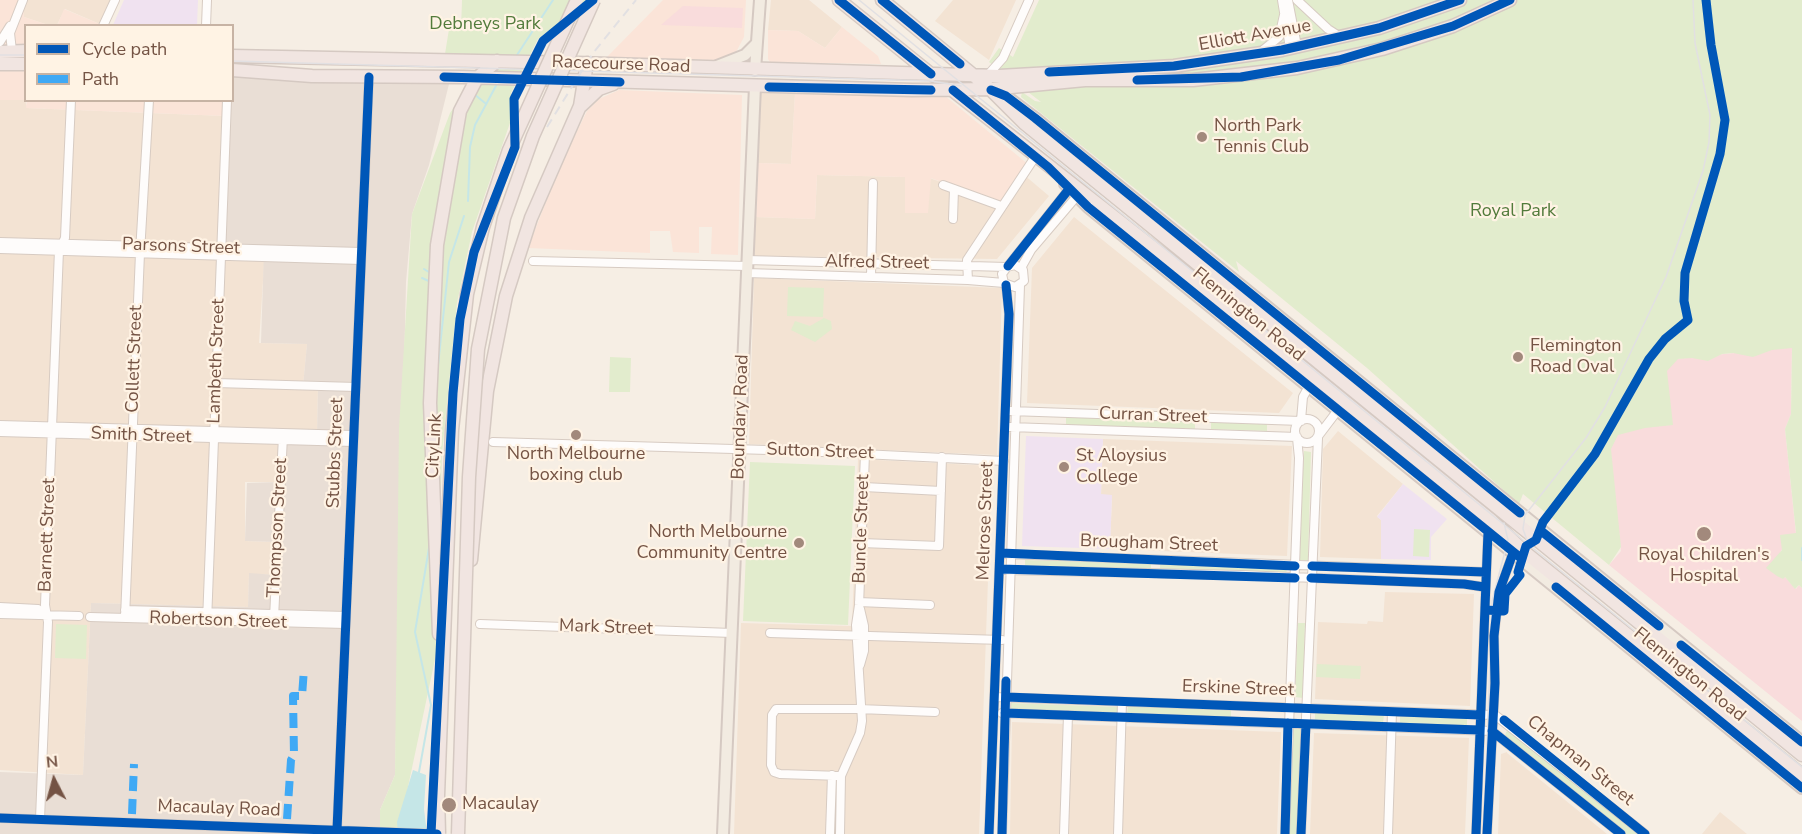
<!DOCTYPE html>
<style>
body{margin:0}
#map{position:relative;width:1802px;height:834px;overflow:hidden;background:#f6eee4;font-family:"Nunito Sans",sans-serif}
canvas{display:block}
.legend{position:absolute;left:24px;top:24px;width:210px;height:78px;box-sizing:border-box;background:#fff3e4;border:2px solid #c7b3a4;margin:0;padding:8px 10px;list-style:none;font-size:18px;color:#745344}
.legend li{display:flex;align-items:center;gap:12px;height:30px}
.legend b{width:30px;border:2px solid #c7b3a4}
.north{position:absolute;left:24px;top:750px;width:60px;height:60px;-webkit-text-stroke:4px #fff3e4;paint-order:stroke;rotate:354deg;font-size:16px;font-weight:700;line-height:24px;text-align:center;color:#745344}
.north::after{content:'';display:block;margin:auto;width:21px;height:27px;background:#745344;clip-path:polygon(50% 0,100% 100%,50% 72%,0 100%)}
</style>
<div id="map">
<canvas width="1802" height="834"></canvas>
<ul class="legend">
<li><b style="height:8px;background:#0057b8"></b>Cycle path</li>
<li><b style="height:8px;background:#3fa9f5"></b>Path</li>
</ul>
<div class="north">N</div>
</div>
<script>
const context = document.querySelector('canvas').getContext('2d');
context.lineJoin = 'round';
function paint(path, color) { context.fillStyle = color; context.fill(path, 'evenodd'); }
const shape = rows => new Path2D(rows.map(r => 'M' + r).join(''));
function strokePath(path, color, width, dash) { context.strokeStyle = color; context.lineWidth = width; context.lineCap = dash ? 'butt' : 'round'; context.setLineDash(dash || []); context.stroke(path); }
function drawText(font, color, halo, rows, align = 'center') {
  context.font = font + ' "Nunito Sans",sans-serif'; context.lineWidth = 4.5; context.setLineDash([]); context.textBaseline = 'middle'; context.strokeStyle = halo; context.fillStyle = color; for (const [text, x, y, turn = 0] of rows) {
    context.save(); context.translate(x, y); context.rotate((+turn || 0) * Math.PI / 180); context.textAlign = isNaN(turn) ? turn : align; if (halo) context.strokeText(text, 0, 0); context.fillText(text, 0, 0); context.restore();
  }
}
const residential = shape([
 [23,0,116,0,102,25,65,9,57,25,48,25,24,17],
 [771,0,809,0,842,27,825,48,798,31,768,30],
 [953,0,1016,0,989,60,935,21],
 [760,93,795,94,791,164,758,163],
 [0,100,25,100,27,108,226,116,265,249,259,343,307,344,303,386,318,386,317,434,281,482,245,482,245,541,278,542,276,575,249,574,248,607,91,603,83,775,0,770],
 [1023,174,1049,196,997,259,754,256,756,217,815,219,817,175,905,177,905,213,930,178,999,204],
 [1074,217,1293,393,1279,413,1027,403,1032,268],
 [754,278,1002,288,997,455,749,444],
 [1338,431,1403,484,1377,516,1381,520,1381,559,1320,557,1323,449],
 [1103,439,1292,446,1287,556,1110,549,1112,495,1101,495],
 [858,459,992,466,979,834,734,834,741,623,852,626],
 [1385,592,1474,594,1470,706,1315,699,1318,622,1367,624,1368,621,1383,622],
 [1012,722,1281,732,1277,834,1010,834],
 [1314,733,1469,738,1465,834,1310,834],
 [1507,752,1507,753,1607,834,1498,834,1501,754],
 [1720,812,1747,834,1702,834]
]);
const commercial = shape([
 [0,0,23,0,24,17,48,25,26,26,25,100,0,100],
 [663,0,746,0,744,37,735,54,717,60,606,58],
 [64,9,102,25,57,26],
 [842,27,878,56,881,64,770,62,768,59,768,30,798,31,825,48],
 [619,90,742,95,738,255,711,254,712,227,699,227,699,253,673,252,670,231,650,231,650,253,528,248,559,168,587,111,599,99],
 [795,94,945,96,1029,165,999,204,931,178,928,213,905,213,905,177,817,175,815,219,756,217,758,163,791,164],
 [27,100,227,101,226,116,26,108]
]);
const industrial = shape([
 [233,75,449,84,429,165,412,214,406,282,395,775,380,810,380,834,0,834,0,772,83,775,91,603,248,607,249,573,276,575,278,542,245,541,247,483,280,482,283,433,317,434,318,387,303,386,307,344,261,343,264,249,221,248,227,101,232,100]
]);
const education = shape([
 [124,0,198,0,197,25,113,25],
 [1026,436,1103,439,1101,494,1112,495,1110,549,1022,546],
 [1403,484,1447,519,1431,537,1431,560,1381,559,1381,520,1377,517]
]);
const medical = shape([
 [683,6,743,8,742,28,661,25],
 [1792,347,1791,414,1785,429,1796,534,1781,551,1778,575,1785,577,1796,589,1799,585,1802,588,1802,721,1609,565,1621,551,1608,432,1666,360]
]);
const green = shape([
 [462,0,590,0,538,39,511,93,511,120,472,232,457,303,442,454,437,650,398,834,380,834,380,810,395,775,399,428,412,214,450,113,492,55,445,54,449,29,461,29],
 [1039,0,1802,0,1802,588,1799,585,1795,589,1785,577,1783,579,1777,576,1766,568,1782,550,1780,535,1796,533,1785,429,1791,414,1792,348,1772,350,1753,357,1733,353,1722,354,1708,361,1692,358,1678,359,1667,371,1673,425,1645,428,1618,435,1611,449,1621,547,1609,565,1523,494,1519,504,1367,368,1236,261,1239,272,1021,97,1022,92,1035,101,1041,102,989,62,999,48,1013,57],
 [788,287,824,288,823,317,787,316],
 [824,318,831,321,832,329,815,342,791,330,795,321,810,326],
 [610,357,631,358,630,392,609,392],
 [1066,417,1195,421,1195,429,1066,425],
 [1211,422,1267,424,1267,431,1211,429],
 [1304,451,1311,452,1308,560,1298,560],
 [750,462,855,466,848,625,743,621],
 [1414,529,1430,530,1429,557,1413,556],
 [1025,560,1151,564,1151,571,1025,567],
 [1160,563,1287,568,1286,576,1160,571],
 [1298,623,1305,623,1303,698,1295,697],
 [56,624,87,625,86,659,55,658],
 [1317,664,1361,666,1360,679,1316,677],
 [1011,703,1119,707,1118,714,1010,710],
 [1128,706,1231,710,1231,718,1127,714],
 [1315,713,1384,715,1383,723,1315,721],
 [1400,716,1467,718,1467,726,1400,724],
 [1293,729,1303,729,1298,834,1289,834],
 [1510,730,1638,834,1626,834,1505,736,1506,732]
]);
const water = shape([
 [413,770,426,775,424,809,427,834,398,834,397,822]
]);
const stream = shape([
 [515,58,553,0],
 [474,94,485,103],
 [468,201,470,147,475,125,498,82],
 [424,269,432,274],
 [422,278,431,282],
 [437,375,449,262,464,216],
 [1802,548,1802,560],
 [419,772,431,705,415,632,430,542]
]);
const minor = shape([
 [1282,0,1289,42,1294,48],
 [1288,0,1296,41,1294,48],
 [1297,0,1328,29,1339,36],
 [103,26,115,0],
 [206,26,207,0],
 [0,42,10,26],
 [1263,50,1279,37,1284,15],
 [12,51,10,33,23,0],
 [987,76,1003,58,1029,0],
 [943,185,1001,206],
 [953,219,954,189],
 [0,242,361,252],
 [0,249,361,260],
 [747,260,1007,267],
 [533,261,747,266],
 [1008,266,1069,189],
 [1021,268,1031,250,1077,196],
 [747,273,968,280,1004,283,1015,287,1024,281,1023,270,1015,265,1007,267,1002,274,1004,283],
 [871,277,873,183],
 [968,280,967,260,1035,157],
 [216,383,356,387],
 [1010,411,1301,421],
 '1295 431a12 12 0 1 1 24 0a12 12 0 1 1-24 0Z',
 [1301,420,1303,397,1309,386],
 [0,425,353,435],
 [1010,427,1297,437],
 [0,432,353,442],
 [1319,435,1338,410],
 [493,442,802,451,1004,461],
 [864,487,941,491],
 [862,543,939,546,942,457],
 [1007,554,1485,572],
 [1005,570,1241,575,1464,584,1484,587],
 [859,602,930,605],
 [0,607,38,609,45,615],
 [125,610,346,616],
 [0,614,79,616],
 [90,617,345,624],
 [125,618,140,253,149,100],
 [274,618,283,436],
 [207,622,227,100],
 [480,624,732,633],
 [770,633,1002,640],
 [860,665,864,651,864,626,860,609],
 [995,697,1495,715,1645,834],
 [1002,713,1492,731],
 [1492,731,1621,834],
 [841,776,780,774,774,772,771,765,772,715,776,709,859,709,935,712],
 [0,818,437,834],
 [40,819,48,622,45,605,59,250,65,238,71,100],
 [337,830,369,77],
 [830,834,832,775],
 [840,834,841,776,860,733,862,721,856,625,859,605,865,454],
 [989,834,1009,314,1006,285],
 [1002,834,1020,285],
 [1064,834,1068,715],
 [1118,834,1122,702],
 [1285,834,1299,458,1297,438],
 [1301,834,1318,438],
 [1388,834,1392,712],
 [1476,834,1488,532],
 [1487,834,1495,683,1494,636,1499,592,1513,553]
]);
const major = shape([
 [717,66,745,55,757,43],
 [755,70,760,0],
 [992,90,1006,96,1035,118,1802,742],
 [1065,184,1088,207,1802,788],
 [723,834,755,86]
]);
const highway = shape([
 [839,0,932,75],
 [882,0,990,89,1024,123,1802,755],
 [0,52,26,51],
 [232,56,577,63,999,76,1174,66,1282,50,1379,28,1460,0],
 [0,64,26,64],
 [232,70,312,76,463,77,912,90,990,89,1085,80,1193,80,1297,68,1382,49,1453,26,1510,0],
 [951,89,1206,289,1492,521,1527,554,1802,775],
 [581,106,599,89,613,84],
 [471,560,487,391,506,296,531,218,580,106,587,63],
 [439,634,430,403,437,245,460,111,477,78,497,61]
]);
const tram = shape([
 [859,0,1802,767],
 [0,55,26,55],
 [232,61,931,81,961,86],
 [1528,543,1523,529,1525,515,1586,438,1605,407,1666,277,1703,171,1709,142,1710,115,1695,43,1693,0],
 [1484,834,1492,601,1508,540,1504,523]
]);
const rail = shape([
 [547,127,593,53,636,0]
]);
const highwayBridge = shape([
 [439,834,438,795,452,430,467,294,483,227,509,150,577,0],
 [458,834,469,477,478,349,504,218,533,136,594,0]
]);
const quiet = shape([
 [132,814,134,764],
 [287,819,291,760,294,755,293,696,302,696,304,669]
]);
const cycleway = shape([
 [839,0,931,74],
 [882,0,960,64],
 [1049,72,1174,66,1282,50,1379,28,1460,0],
 [444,77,620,82],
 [1137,80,1241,77,1339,60,1453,26,1510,0],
 [769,87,931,90],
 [953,90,1048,167,1088,207,1522,559],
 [991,90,1006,96,1035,118,1520,513],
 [1008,266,1069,189],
 [1540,530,1659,626],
 [1001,553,1295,566],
 [1312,566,1485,572],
 [1001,569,1295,578],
 [1311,578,1464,584,1484,587],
 [1556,587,1802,788],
 [1485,610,1504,611,1505,594,1520,575,1518,572,1526,546,1536,540,1543,522,1595,454,1649,359,1665,339,1688,320,1684,301,1685,273,1720,154,1725,120,1711,45,1706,0],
 [1681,645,1802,742],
 [1006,697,1480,715],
 [1005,713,1479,730],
 [1504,720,1645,834],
 [1492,731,1621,834],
 [0,818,437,834],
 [337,830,369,77],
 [431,834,453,393,460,319,474,252,515,147,514,99,543,41,593,0],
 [989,834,1009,314,1006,285],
 [1002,834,1006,681],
 [1285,834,1288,723],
 [1301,834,1306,724],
 [1476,834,1488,532],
 [1487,834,1495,683,1494,636,1499,592,1513,553]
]);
const markers = [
 [1202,137,6,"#a2897c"],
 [1518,357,6,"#a2897c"],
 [576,435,6,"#a2897c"],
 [1064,467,6,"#a2897c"],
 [1704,534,8,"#a2897c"],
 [799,543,6,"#a2897c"],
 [449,805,8,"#a2897c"]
];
const parkNames = [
 ["Debneys Park",485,25],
 ["Royal Park",1513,212]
];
const streetNames = [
 ["Elliott Avenue",1255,36,-10],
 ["Racecourse Road",621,65,2],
 ["Parsons Street",181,247,2],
 ["Alfred Street",877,263,1],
 ["Flemington Road",1248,315,39],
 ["Collett Street",135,359,-88],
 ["Lambeth Street",217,361,-88],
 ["Curran Street",1153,416,2],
 ["Boundary Road",741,417,-88],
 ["Smith Street",141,436,2],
 ["CityLink",435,446,-87],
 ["Sutton Street",820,452,2],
 ["Stubbs Street",336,453,-88],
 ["Melrose Street",986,521,-88],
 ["Thompson Street",278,528,-87],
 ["Buncle Street",862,529,-88],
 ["Barnett Street",48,535,-88],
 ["Brougham Street",1149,544,2],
 ["Robertson Street",218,621,2],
 ["Mark Street",606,628,2],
 ["Flemington Road",1689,675,39],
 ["Erskine Street",1238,689,2],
 ["Chapman Street",1580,761,39],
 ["Macaulay Road",219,809,2]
];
const poiNames = [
 ["North Park",1214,127],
 ["Tennis Club",1214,148],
 ["Flemington",1530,347],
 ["Road Oval",1530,368],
 ["North Melbourne",576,455,"center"],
 ["boxing club",576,476,"center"],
 ["St Aloysius",1076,457],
 ["College",1076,478],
 ["North Melbourne",787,533,"right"],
 ["Community Centre",787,554,"right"],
 ["Royal Children's",1704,556,"center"],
 ["Hospital",1704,577,"center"],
 ["Macaulay",462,805]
];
paint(residential, '#f3e3d3');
paint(commercial, '#fbe4d8');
paint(industrial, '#e9ded5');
paint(education, '#f0e2f0');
paint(medical, '#f9dcdc');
paint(green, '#e2eccd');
paint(water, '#c5e6e7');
strokePath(stream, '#c5e6e7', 2);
strokePath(minor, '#d7cbc2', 10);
strokePath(major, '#d5c9c2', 14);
strokePath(highway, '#d5c9c2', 15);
strokePath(minor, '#fefcfb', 8);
strokePath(major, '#f2ebe1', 10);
strokePath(highway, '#f1e5e1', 12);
strokePath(tram, '#e2e0e2', 1.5);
strokePath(rail, '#e2e0e2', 2, [9, 6]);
strokePath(highwayBridge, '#d5c9c2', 15, []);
strokePath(highwayBridge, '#f1e5e1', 12);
strokePath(quiet, '#3fa9f5', 8, [15, 8]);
strokePath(cycleway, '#0057b8', 9);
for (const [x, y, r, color] of markers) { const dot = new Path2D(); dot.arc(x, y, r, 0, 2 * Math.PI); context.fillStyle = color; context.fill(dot); strokePath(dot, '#fff3e4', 2); }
drawText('18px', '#527b3b', '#fff3e4', parkNames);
drawText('18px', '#745344', '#fff3e4', streetNames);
drawText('18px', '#745344', '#fff3e4', poiNames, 'left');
</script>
